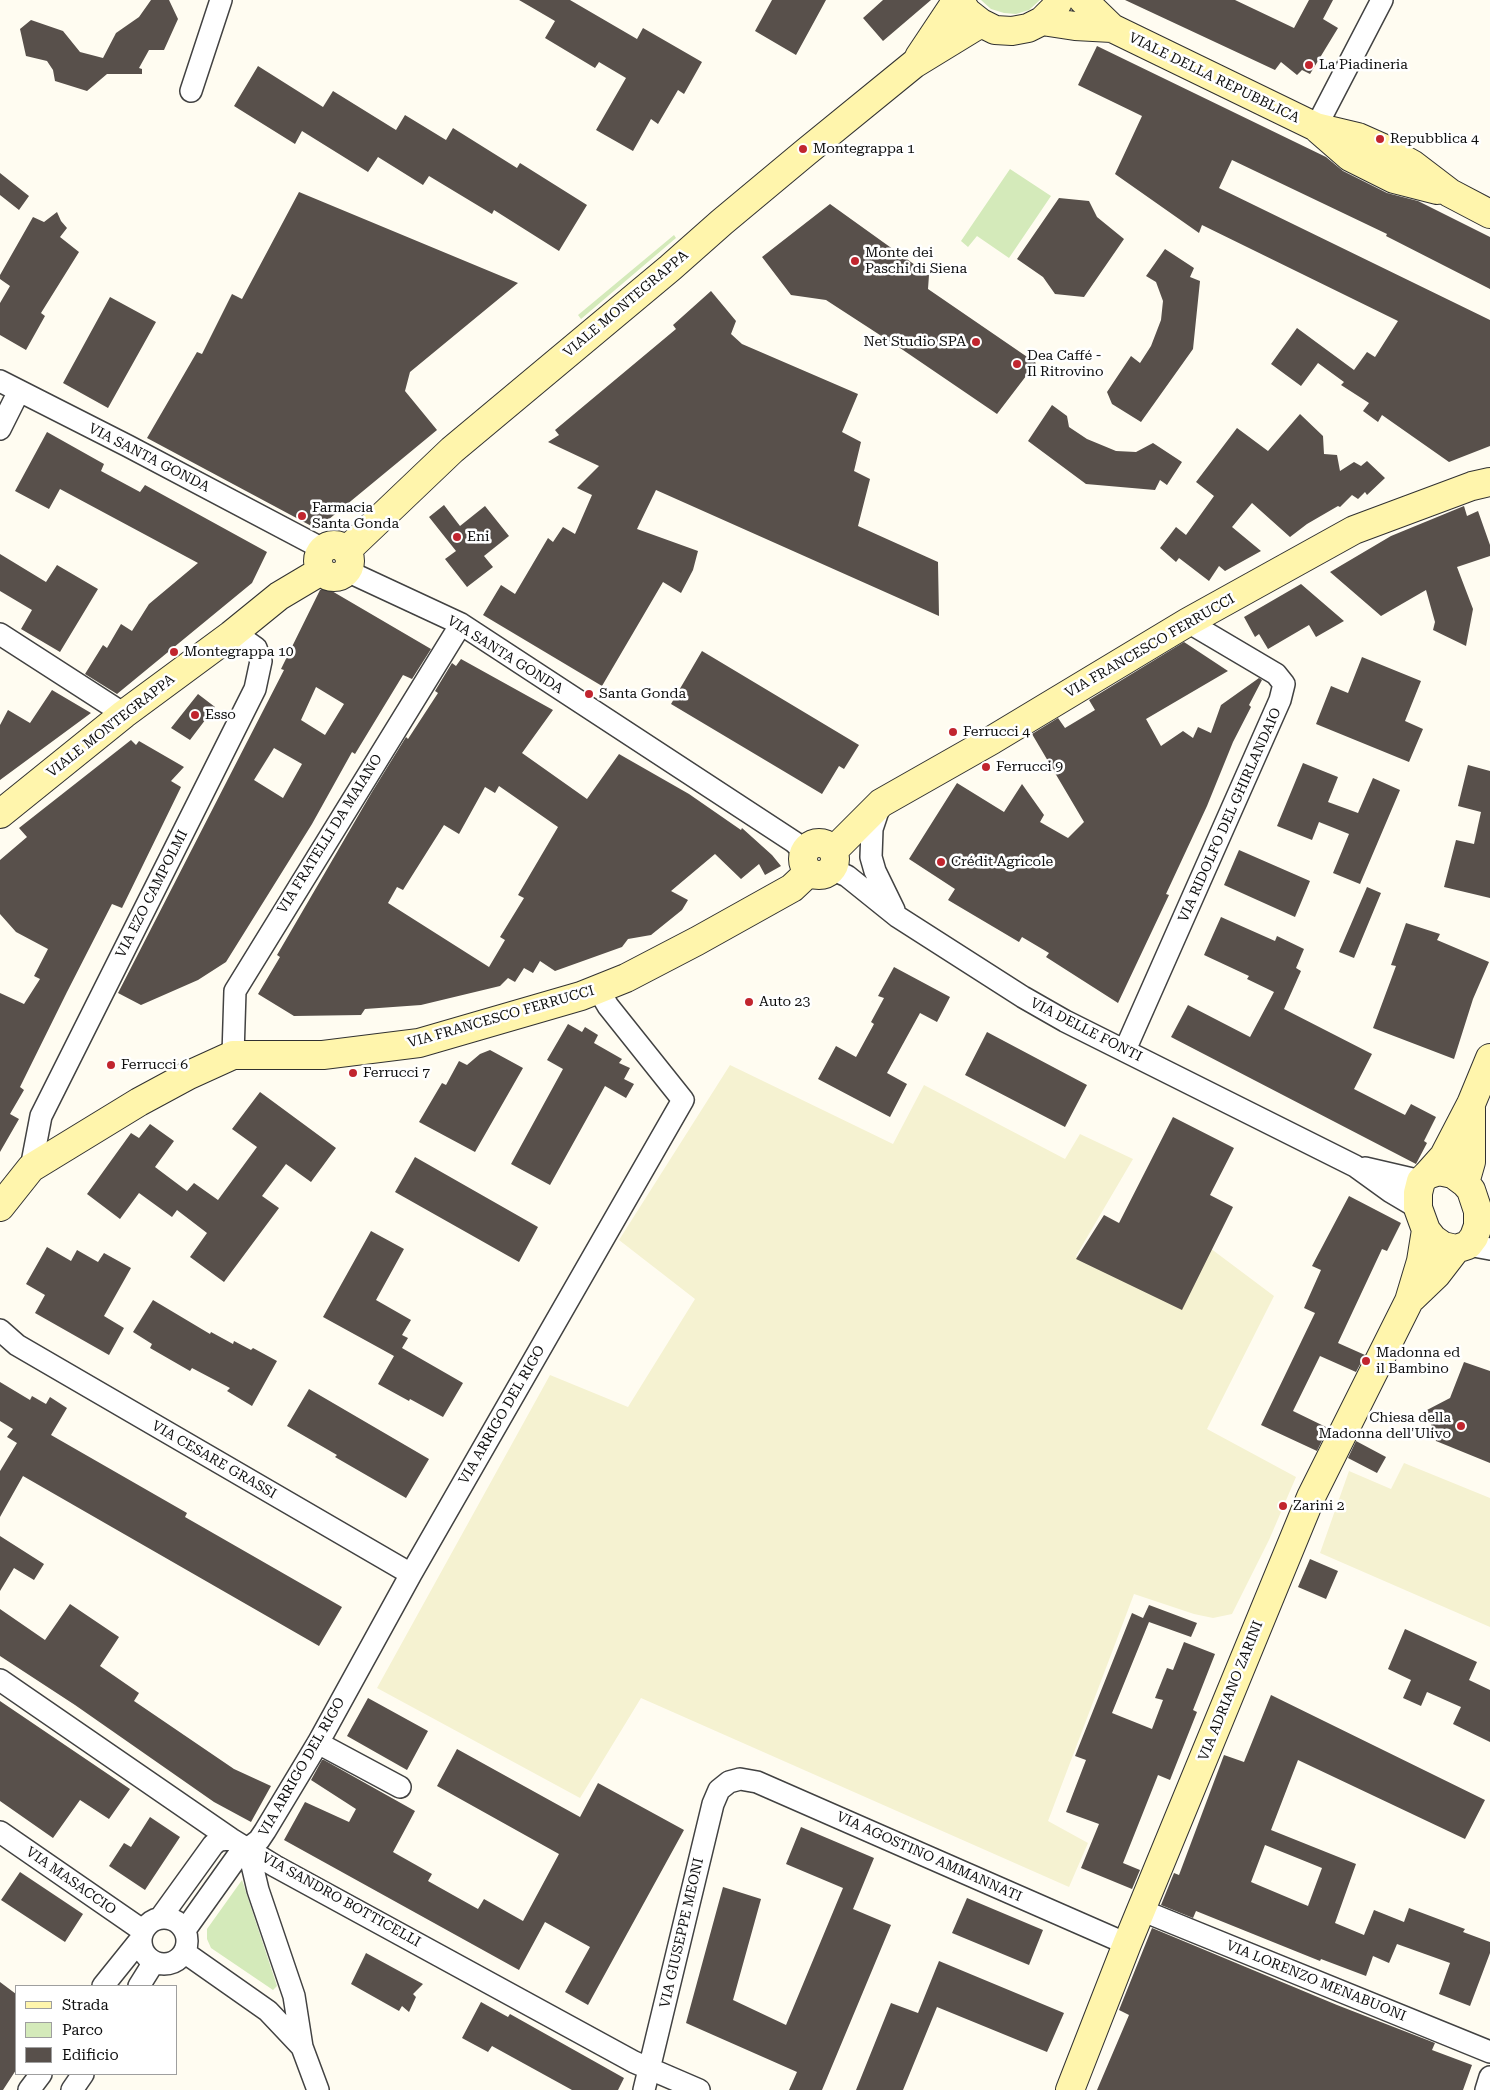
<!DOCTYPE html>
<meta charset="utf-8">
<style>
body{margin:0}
#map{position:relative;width:1490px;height:2090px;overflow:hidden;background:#fffcf1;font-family:"Roboto Serif",serif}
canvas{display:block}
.legend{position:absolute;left:15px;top:1985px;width:162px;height:90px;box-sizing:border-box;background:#fff;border:1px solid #9f9f9f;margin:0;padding:6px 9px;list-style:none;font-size:15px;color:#0f0f0f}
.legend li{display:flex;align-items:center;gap:10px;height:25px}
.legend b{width:25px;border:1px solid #9f9f9f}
</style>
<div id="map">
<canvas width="1490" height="2090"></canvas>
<ul class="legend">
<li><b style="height:6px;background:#fff5ac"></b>Strada</li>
<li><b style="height:14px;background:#d4eaba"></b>Parco</li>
<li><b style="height:14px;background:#58504b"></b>Edificio</li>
</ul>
</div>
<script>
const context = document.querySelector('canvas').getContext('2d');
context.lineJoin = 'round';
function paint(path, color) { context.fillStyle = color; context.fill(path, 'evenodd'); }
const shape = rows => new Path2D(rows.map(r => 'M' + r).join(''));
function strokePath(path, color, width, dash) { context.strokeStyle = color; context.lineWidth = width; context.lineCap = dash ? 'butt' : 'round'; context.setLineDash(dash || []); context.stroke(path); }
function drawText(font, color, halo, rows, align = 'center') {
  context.font = font + ' "Roboto Serif",serif'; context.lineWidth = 5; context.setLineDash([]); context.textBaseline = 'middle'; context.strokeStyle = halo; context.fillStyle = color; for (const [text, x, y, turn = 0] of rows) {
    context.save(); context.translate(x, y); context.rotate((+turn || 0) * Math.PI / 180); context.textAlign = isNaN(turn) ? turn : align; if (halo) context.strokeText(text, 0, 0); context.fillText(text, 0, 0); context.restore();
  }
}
const farmland = shape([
 [730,1065,893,1144,924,1085,1065,1159,1080,1134,1133,1159,1076,1256,1181,1309,1210,1248,1274,1296,1207,1429,1296,1477,1269,1540,1232,1614,1213,1618,1194,1614,1134,1594,1048,1821,1088,1843,1069,1887,641,1698,580,1798,377,1688,550,1375,628,1407,695,1299,619,1240],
 [1404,1463,1490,1498,1490,1627,1320,1553,1349,1471,1391,1489]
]);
const green = shape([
 [981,0,1040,0,1029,10,1016,14,1004,13,991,9],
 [1010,169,1051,196,1009,258,977,236,968,247,961,241],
 [674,235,676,238,581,319,578,315],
 [242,1880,277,1986,273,1990,211,1948,207,1939,207,1929]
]);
const building = shape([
 [151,0,169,0,178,19,164,50,149,50,139,68,142,69,142,74,107,74,87,91,55,81,53,70,47,61,26,56,20,29,31,20,63,31,80,52,103,58,116,33,139,17],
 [519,0,570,0,637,39,643,28,702,62,684,94,678,90,658,124,651,119,633,151,596,130,626,78,599,62,595,68,545,38,555,21],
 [772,0,826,0,796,55,755,31],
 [883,0,931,0,883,41,863,18],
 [1125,0,1235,0,1294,28,1309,0,1333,0,1323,19,1338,28,1310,74,1302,70,1297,75,1281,62,1275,70],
 [1097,46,1326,157,1343,171,1387,193,1418,201,1490,237,1490,289,1386,236,1387,234,1232,160,1219,188,1490,320,1490,446,1449,462,1382,415,1378,422,1363,411,1369,403,1341,385,1344,382,1318,363,1301,386,1271,364,1297,328,1354,370,1367,352,1375,357,1398,321,1202,225,1199,233,1115,174,1142,116,1078,85],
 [258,66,323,107,333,91,396,130,405,115,446,140,453,128,517,168,520,163,587,205,559,251,494,210,492,214,429,176,423,185,378,157,368,172,302,131,295,144,234,106],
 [0,173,29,196,19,210,0,195],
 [299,192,518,283,410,372,405,391,437,430,317,529,147,438,197,352,202,354,232,294,242,299],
 [1059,198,1089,201,1097,217,1124,239,1084,297,1055,294,1043,277,1017,259],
 [830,204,929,275,928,289,1036,363,997,414,903,350,826,300,791,295,762,257],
 [57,212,61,221,67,228,60,237,79,252,41,313,45,316,26,350,0,335,0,303,10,286,0,279,0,275,33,217,44,222],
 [1165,249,1194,268,1190,277,1200,281,1193,349,1141,422,1112,404,1107,392,1131,356,1140,363,1151,346,1161,320,1163,301,1156,282,1146,276],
 [711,291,736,321,731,334,742,344,858,394,842,432,861,442,854,471,870,479,858,526,938,562,939,616,656,490,637,529,698,551,693,570,681,593,663,582,602,686,483,615,501,585,515,594,548,538,553,542,563,527,575,534,592,495,577,488,599,466,548,442,559,435,555,430,676,329,673,325],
 [110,297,156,322,108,408,63,383],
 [1052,405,1067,416,1069,427,1087,439,1116,451,1136,452,1153,443,1182,462,1167,485,1160,480,1155,490,1086,484,1028,441],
 [1300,414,1323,436,1324,454,1337,455,1340,471,1354,462,1361,466,1367,461,1385,478,1367,495,1365,492,1358,499,1352,495,1340,507,1338,506,1307,524,1290,537,1252,503,1232,527,1261,551,1225,571,1219,566,1209,581,1179,558,1176,562,1160,548,1176,527,1186,535,1214,496,1196,482,1237,428,1268,451],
 [47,432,104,464,101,471,140,492,145,485,267,552,252,583,117,694,85,674,103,645,107,648,121,624,132,631,149,604,198,563,60,489,49,509,15,491],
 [444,505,460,526,485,506,509,536,484,556,493,567,467,587,445,559,456,551,429,517],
 [1464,506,1467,516,1478,511,1490,545,1490,556,1457,567,1473,609,1466,646,1433,630,1435,622,1426,590,1381,616,1330,572,1391,536],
 [0,554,46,582,57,565,98,589,60,652,21,629,32,610,0,591],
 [1301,584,1344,621,1316,637,1309,625,1268,649,1259,634,1255,637,1244,617],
 [325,587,431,649,412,679,403,675,355,754,352,752,312,824,226,962,198,980,141,1005,118,993,284,670,281,669,320,590],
 [316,687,344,704,325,735,301,720],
 [274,748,302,764,283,798,254,780],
 [1184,642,1228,671,1146,719,1161,746,1183,731,1193,738,1198,727,1211,733,1221,705,1259,678,1262,680,1249,705,1251,707,1233,742,1207,806,1166,894,1169,895,1118,1003,1046,957,1049,953,1022,937,1019,942,948,900,955,889,909,859,957,783,1004,812,1022,784,1044,815,1040,822,1068,838,1084,822,1032,734,1058,718,1065,728,1095,710,1089,700],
 [702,651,859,745,844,769,839,766,822,794,671,704],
 [1362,657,1421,681,1405,721,1423,729,1409,762,1316,724,1331,686,1348,693],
 [461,659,553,710,522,753,587,799,619,754,689,794,741,830,742,828,772,855,781,866,765,875,759,864,741,879,715,854,671,891,688,900,682,910,651,935,628,939,622,947,555,971,540,961,533,973,524,968,515,982,508,978,500,986,421,1005,365,1009,361,1015,294,1016,258,994,280,957,277,955,372,792,406,737,408,739,438,693,435,691,452,663,456,666],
 [499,786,558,827,518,895,524,898,500,937,505,940,489,967,388,903,397,887,403,890,444,825,459,834,485,787,495,793],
 [52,690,91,713,0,780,0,725,8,710,30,723],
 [198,694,215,707,190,740,171,728],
 [131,740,136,745,139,741,184,767,171,781,181,787,122,908,112,904,67,992,20,1087,24,1090,10,1114,19,1119,0,1152,0,993,24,1004,40,979,34,976,48,949,16,932,0,914,0,860,27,837,19,828],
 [1303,763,1338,777,1328,802,1358,813,1373,778,1400,790,1360,884,1333,873,1349,834,1319,822,1312,840,1277,826],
 [1468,765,1490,771,1490,898,1444,887,1456,840,1474,844,1481,812,1458,806],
 [1239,850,1310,881,1295,917,1224,885],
 [1367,887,1381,893,1354,958,1339,952],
 [1221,917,1275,941,1277,936,1304,949,1296,968,1301,971,1284,1009,1372,1054,1354,1089,1405,1115,1411,1104,1436,1117,1424,1141,1427,1143,1416,1164,1171,1037,1188,1005,1250,1037,1274,992,1247,979,1249,976,1204,955],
 [1406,923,1440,934,1437,940,1489,962,1473,999,1454,1059,1373,1028,1396,966,1391,965],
 [894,967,950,997,937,1022,920,1013,887,1073,907,1084,890,1117,818,1079,836,1046,856,1057,874,1024,871,1022,884,998,878,996],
 [568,1024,582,1032,585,1027,598,1035,594,1043,622,1059,619,1063,630,1068,624,1079,634,1084,626,1098,605,1086,550,1185,511,1164,563,1069,547,1060],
 [987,1032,1087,1085,1065,1127,965,1075],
 [490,1050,523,1068,475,1152,419,1122,442,1083,446,1085,459,1061,467,1065,480,1054],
 [260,1092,336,1148,311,1182,286,1164,262,1196,279,1208,224,1282,190,1257,207,1233,177,1210,172,1217,139,1193,120,1219,87,1194,131,1133,139,1138,150,1124,174,1141,155,1167,187,1191,194,1183,218,1200,257,1147,232,1129],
 [1173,1117,1234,1148,1210,1195,1233,1207,1182,1310,1076,1259,1104,1215,1119,1223],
 [415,1157,538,1227,519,1262,395,1192],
 [1349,1196,1401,1223,1387,1251,1382,1249,1338,1343,1365,1355,1356,1372,1320,1356,1293,1411,1328,1428,1317,1451,1261,1425,1315,1313,1304,1308,1321,1270,1312,1266],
 [371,1231,404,1249,376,1300,411,1320,402,1335,408,1338,402,1348,463,1383,443,1417,410,1399,409,1401,378,1384,394,1356,323,1317],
 [47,1247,71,1261,77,1250,98,1262,104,1253,131,1268,104,1316,124,1328,109,1355,35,1313,45,1295,26,1284],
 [153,1300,210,1334,211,1332,233,1344,234,1341,251,1350,253,1348,277,1361,252,1406,227,1391,230,1388,192,1368,190,1371,150,1348,152,1344,133,1332],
 [1464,1362,1490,1371,1490,1463,1436,1441,1427,1410,1450,1398],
 [0,1382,30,1400,32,1396,46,1404,50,1397,67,1408,51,1435,187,1513,185,1517,342,1607,319,1646,23,1476,0,1517,0,1471,17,1443,7,1437,13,1429,0,1421],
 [309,1389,429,1459,406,1498,335,1457,337,1455,287,1426],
 [1356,1441,1386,1457,1377,1473,1348,1458],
 [0,1536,44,1564,34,1580,14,1568,0,1591],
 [1310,1559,1338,1571,1326,1599,1298,1587],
 [70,1604,119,1637,100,1666,139,1693,134,1701,234,1769,271,1786,251,1822,214,1802,75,1705,0,1656,0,1609,45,1640],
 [1149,1605,1197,1623,1191,1637,1149,1622,1112,1713,1152,1729,1163,1700,1155,1698,1167,1668,1173,1670,1184,1642,1215,1654,1193,1710,1197,1712,1170,1780,1158,1775,1123,1863,1140,1870,1132,1889,1081,1868,1099,1824,1066,1812,1086,1760,1075,1756,1132,1613,1143,1618],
 [1405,1629,1477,1662,1469,1680,1490,1690,1490,1742,1453,1724,1461,1707,1427,1692,1421,1706,1403,1698,1411,1680,1388,1669],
 [1271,1695,1485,1800,1465,1839,1298,1760,1271,1830,1356,1864,1335,1923,1364,1935,1374,1910,1404,1922,1409,1908,1465,1929,1463,1932,1490,1942,1490,1953,1470,2006,1439,1994,1450,1963,1397,1944,1389,1963,1373,1956,1366,1976,1321,1959,1320,1961,1196,1911,1193,1918,1161,1905,1174,1873,1179,1875,1224,1755,1244,1762],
 [1265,1845,1322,1868,1308,1906,1251,1882],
 [368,1698,428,1731,407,1770,347,1736],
 [0,1701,130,1789,109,1819,80,1800,53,1838,0,1801],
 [457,1749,580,1817,598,1783,684,1830,588,2005,565,1992,590,1947,545,1922,519,1970,284,1840,305,1802,349,1822,356,1809,311,1780,322,1760,324,1760,415,1811,393,1852,432,1874,428,1881,478,1909,484,1899,523,1921,559,1854,437,1786],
 [150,1817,180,1837,145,1890,109,1866,124,1843,131,1847],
 [801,1827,874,1858,853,1909,891,1925,822,2090,789,2090,797,2072,686,2023,723,1887,761,1899,733,2000,786,2025,843,1888,786,1864],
 [20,1872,83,1914,65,1942,1,1900],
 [967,1898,1043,1930,1029,1965,952,1933],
 [1152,1928,1337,2005,1435,2043,1432,2050,1472,2065,1463,2090,1097,2090,1129,2015,1119,2010],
 [366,1953,423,1984,413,1994,416,1997,409,2012,402,2006,399,2011,351,1984],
 [939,1961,1064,2013,1047,2052,937,2007,903,2090,856,2090,891,2003,918,2013],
 [0,1982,16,1994,16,2070,3,2090,0,2090],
 [481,2002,508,2017,510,2014,624,2078,618,2090,572,2090,492,2046,488,2052,462,2038]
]);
const street = shape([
 [191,91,221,0],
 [1316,127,1382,0],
 [0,381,128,446,323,549],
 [0,429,19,391],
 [347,571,461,624,794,842,805,852],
 [0,634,124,714],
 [880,805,872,829,871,857,875,871,894,910],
 [831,869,847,876,898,917,1023,997,1065,1021,1355,1166,1391,1192,1418,1208],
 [1125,1050,1280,700,1284,684,1276,674,1188,622],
 [233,1055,235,991,461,624],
 [31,1168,41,1116,255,689,261,661,256,648,242,638,231,635],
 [1365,1168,1421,1181],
 [1468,1245,1490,1249],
 [0,1330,17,1345,411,1574],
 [0,1680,231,1839,275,1866,634,2062,699,2090],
 [318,1743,400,1787],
 [0,1832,142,1930],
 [248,1848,258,1890,294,1996,302,2047,318,2090],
 [1141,1910,1490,2052],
 [161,1917,213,1845,219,1840,231,1839],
 '141 1941a23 23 0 1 1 46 0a23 23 0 1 1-46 0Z',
 [185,1930,237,1857,259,1840,265,1831,318,1743,411,1574,683,1100,608,1006,598,989],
 [184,1952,268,2011,302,2047],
 [103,1986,140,1940],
 [139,1986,154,1962],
 [29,2090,41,2074],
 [72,2090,83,2074],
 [644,2090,713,1804,719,1790,729,1782,740,1779,757,1782,1127,1944],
 [1486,2090,1490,2077]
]);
const secondary = shape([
 [959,0,967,12,981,23,995,30,1012,31,1028,28,1042,21,1054,9,1059,0],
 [1083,0,1112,28,1316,127,1358,137,1385,149,1412,164,1450,193,1490,214],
 [1042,21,1075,26,1112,28],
 [919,57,957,0],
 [1319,130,1350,157,1394,179,1437,190],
 '318 561a16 16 0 1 1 32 0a16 16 0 1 1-32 0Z',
 [346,551,452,450,670,268,722,222,806,152,914,64,981,23],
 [0,814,124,714,231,635,279,596,321,571],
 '803 859a16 16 0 1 1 32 0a16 16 0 1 1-32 0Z',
 [833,851,881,803,992,740,1188,622,1354,530,1472,486,1490,482],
 [1439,1171,1453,1174,1465,1183,1471,1190,1478,1211,1478,1226,1474,1237,1468,1245,1456,1249,1443,1246,1433,1239,1426,1230,1418,1208,1418,1193,1421,1181,1427,1175,1439,1171],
 [1427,1175,1444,1156,1471,1104,1490,1058],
 [1465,1183,1471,1162,1471,1108],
 [0,1207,31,1168,139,1102,189,1075,233,1055,323,1055,419,1043,581,996,626,978,697,941,792,888,809,872],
 [1412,1298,1436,1275,1456,1249],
 [1070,2090,1127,1944,1311,1497,1409,1301,1421,1261,1426,1230]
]);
const markers = [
 [1309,65,5,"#c1252e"],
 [1380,139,5,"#c1252e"],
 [803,149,5,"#c1252e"],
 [855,261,5,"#c1252e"],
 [976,342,5,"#c1252e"],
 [1017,364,5,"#c1252e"],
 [302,516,5,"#c1252e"],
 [457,537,5,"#c1252e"],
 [174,652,5,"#c1252e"],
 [589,694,5,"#c1252e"],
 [195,715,5,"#c1252e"],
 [953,732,5,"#c1252e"],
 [986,767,5,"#c1252e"],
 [941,862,5,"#c1252e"],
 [749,1002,5,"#c1252e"],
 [111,1065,5,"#c1252e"],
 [353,1073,5,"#c1252e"],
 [1366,1361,5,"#c1252e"],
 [1461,1426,5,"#c1252e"],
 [1283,1506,5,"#c1252e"]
];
const poiNames = [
 ["La Piadineria",1319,65],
 ["Repubblica 4",1390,139],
 ["Montegrappa 1",813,149],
 ["Monte dei",865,253],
 ["Paschi di Siena",865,269],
 ["Net Studio SPA",966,342,"right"],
 ["Dea Caffé -",1027,356],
 ["Il Ritrovino",1027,372],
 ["Farmacia",312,508],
 ["Santa Gonda",312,524],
 ["Eni",467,537],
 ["Montegrappa 10",184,652],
 ["Santa Gonda",599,694],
 ["Esso",205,715],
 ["Ferrucci 4",963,732],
 ["Ferrucci 9",996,767],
 ["Crédit Agricole",951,862],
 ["Auto 23",759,1002],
 ["Ferrucci 6",121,1065],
 ["Ferrucci 7",363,1073],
 ["Madonna ed",1376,1353],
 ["il Bambino",1376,1369],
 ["Chiesa della",1451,1418,"right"],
 ["Madonna dell'Ulivo",1451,1434,"right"],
 ["Zarini 2",1293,1506]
];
const streetNames = [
 ["VIALE DELLA REPUBBLICA",1214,78,26],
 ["VIALE MONTEGRAPPA",626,304,-40],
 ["VIA SANTA GONDA",149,458,27],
 ["VIA FRANCESCO FERRUCCI",1150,646,-30],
 ["VIA SANTA GONDA",505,655,32],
 ["VIALE MONTEGRAPPA",111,726,-38],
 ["VIA RIDOLFO DEL GHIRLANDAIO",1230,815,-66],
 ["VIA FRATELLI DA MAIANO",330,834,-58],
 ["VIA EZO CAMPOLMI",152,894,-63],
 ["VIA FRANCESCO FERRUCCI",501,1017,-16],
 ["VIA DELLE FONTI",1086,1030,27],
 ["VIA ARRIGO DEL RIGO",502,1415,-60],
 ["VIA CESARE GRASSI",214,1460,30],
 ["VIA ADRIANO ZARINI",1231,1691,-68],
 ["VIA ARRIGO DEL RIGO",302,1767,-60],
 ["VIA AGOSTINO AMMANNATI",929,1857,24],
 ["VIA MASACCIO",71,1881,35],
 ["VIA SANDRO BOTTICELLI",341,1900,29],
 ["VIA GIUSEPPE MEONI",682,1933,-77],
 ["VIA LORENZO MENABUONI",1316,1981,22]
];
paint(farmland, '#f5f2d1');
paint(green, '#d4eaba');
paint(building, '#58504b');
strokePath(street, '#424242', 24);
strokePath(secondary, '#313131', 30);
strokePath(street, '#fff', 21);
strokePath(secondary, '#fff5ac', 28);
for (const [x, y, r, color] of markers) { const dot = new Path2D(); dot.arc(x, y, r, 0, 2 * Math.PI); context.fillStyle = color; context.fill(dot); strokePath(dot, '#fff', 2); }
drawText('14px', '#0f0f0f', '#fff', poiNames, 'left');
drawText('14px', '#0f0f0f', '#fff', streetNames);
</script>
